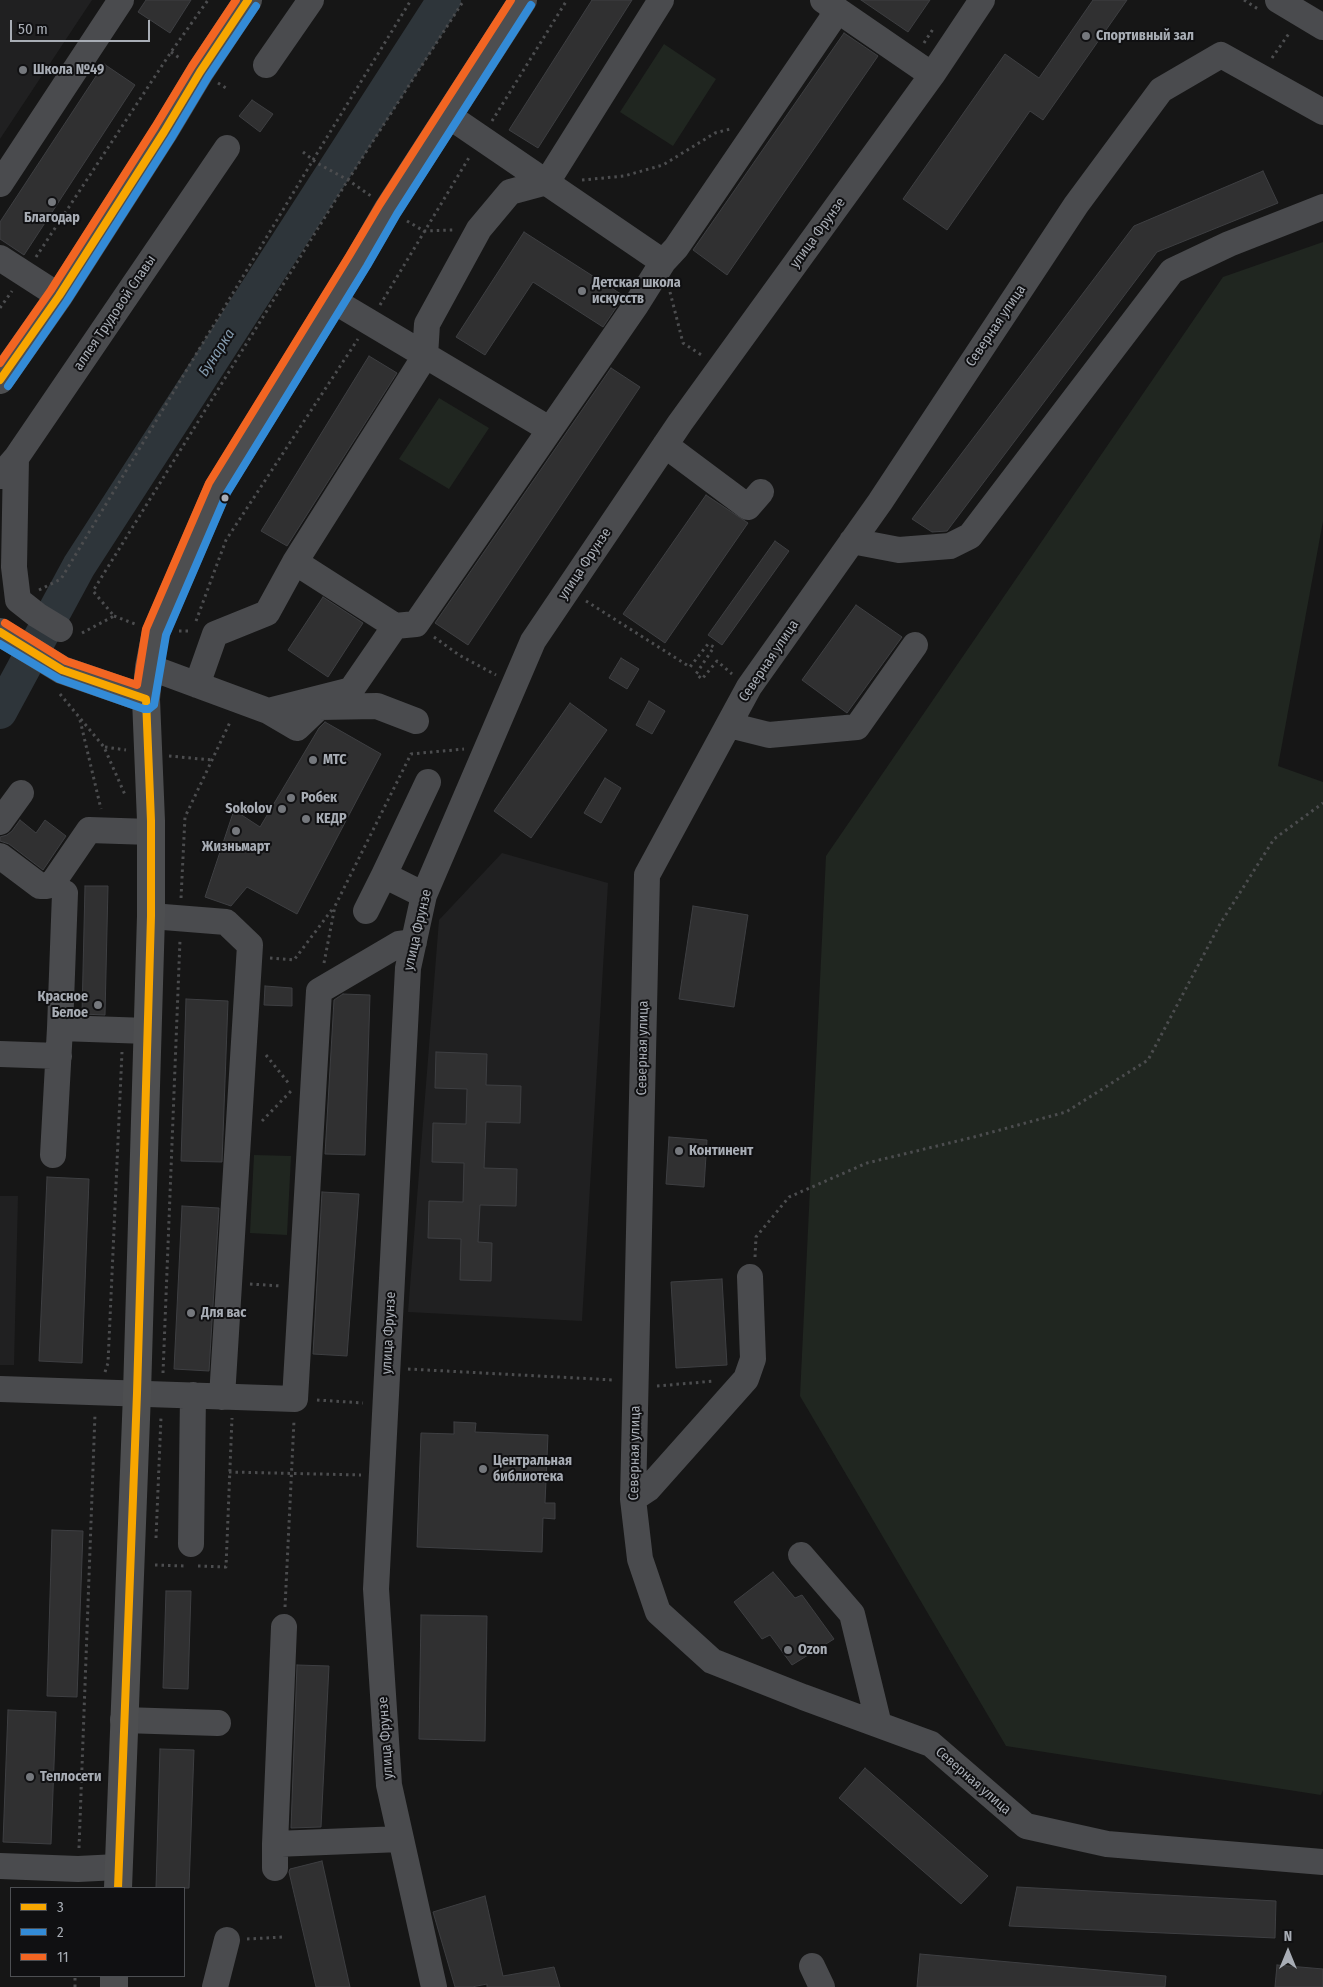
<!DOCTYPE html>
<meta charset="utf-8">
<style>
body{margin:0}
#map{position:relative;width:1323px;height:1987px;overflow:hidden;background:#161616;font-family:"Fira Sans Condensed",sans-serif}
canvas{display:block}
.legend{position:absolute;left:10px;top:1887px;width:175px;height:90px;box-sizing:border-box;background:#101012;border:1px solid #4d4f53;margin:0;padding:6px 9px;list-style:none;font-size:15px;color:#a8adb5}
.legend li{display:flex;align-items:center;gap:10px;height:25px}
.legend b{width:25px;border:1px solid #4d4f53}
.north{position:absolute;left:1263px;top:1927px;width:50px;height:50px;-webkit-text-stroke:4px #101012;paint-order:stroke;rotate:0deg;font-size:14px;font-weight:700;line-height:20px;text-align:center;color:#a8adb5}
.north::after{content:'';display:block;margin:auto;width:18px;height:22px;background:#a8adb5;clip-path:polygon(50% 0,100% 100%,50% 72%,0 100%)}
.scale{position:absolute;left:10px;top:20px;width:140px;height:22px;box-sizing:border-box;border:2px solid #a8adb5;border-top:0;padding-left:6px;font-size:15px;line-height:18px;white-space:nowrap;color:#a8adb5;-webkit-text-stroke:4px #101012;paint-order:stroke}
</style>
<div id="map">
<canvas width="1323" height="1987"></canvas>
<ul class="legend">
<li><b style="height:6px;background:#f7a600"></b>3</li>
<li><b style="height:6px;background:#338bd7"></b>2</li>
<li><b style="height:6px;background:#f26522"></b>11</li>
</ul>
<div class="north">N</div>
<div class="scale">50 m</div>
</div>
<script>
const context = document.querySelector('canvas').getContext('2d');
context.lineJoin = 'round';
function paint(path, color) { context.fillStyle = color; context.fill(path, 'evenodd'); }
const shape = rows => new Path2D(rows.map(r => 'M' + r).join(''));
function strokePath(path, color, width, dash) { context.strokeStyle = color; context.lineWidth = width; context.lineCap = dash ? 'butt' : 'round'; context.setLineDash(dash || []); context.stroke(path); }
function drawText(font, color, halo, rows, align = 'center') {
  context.font = font + ' "Fira Sans Condensed",sans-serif'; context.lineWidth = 4; context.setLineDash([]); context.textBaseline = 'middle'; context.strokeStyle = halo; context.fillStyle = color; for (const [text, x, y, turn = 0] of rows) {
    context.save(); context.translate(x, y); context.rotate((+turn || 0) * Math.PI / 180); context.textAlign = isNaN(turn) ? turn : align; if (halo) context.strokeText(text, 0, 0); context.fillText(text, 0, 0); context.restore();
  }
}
const built = shape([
 [0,0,92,0,0,139],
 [502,853,608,883,582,1321,408,1312,439,920],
 [0,1196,18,1196,14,1365,0,1365]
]);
const green = shape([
 [664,44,716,79,673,146,620,112],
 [1323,242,1323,521,1278,766,1323,782,1323,1790,1321,1795,1006,1746,800,1396,826,856,1223,277],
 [439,398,489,428,449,489,399,459],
 [254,1155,291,1156,287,1235,250,1233]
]);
const river = shape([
 [0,712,79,566,444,0]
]);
const building = shape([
 [146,0,191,0,170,33,138,12,146,0],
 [592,0,632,0,538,148,509,130,592,0],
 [861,0,930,0,908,32,861,0],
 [1093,0,1127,0,1043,120,1030,111,947,230,903,199,1005,54,1039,78,1093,0],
 [844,33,878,56,727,275,693,250,844,33],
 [104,64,135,85,24,255,0,239,0,222,104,64],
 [252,100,273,114,260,132,239,116,252,100],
 [1263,171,1278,203,1157,252,947,531,932,532,912,519,1134,226,1263,171],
 [524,232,624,296,603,327,533,282,485,355,456,337,524,232],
 [369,356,397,373,287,546,261,531,369,356],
 [611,368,640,387,468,645,435,623,611,368],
 [706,495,748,523,665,643,623,614,706,495],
 [775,541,789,551,722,645,708,635,775,541],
 [323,597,363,623,328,677,288,650,323,597],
 [856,605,902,637,847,713,802,680,856,605],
 [621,658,639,669,627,689,609,678,621,658],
 [649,701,665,711,652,734,636,725,649,701],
 [570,703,607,730,531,838,494,811,570,703],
 [325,722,381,754,297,914,247,887,231,906,205,897,234,810,260,827,319,728,325,722],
 [605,778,621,788,601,823,584,813,605,778],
 [20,820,36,833,45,820,66,836,43,870,9,844,0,841,0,837,7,835,12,831,20,820],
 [85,886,108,886,105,1015,82,1014,85,886],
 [693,906,748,915,734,1007,679,999,693,906],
 [265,986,292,988,292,1006,264,1005,265,986],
 [343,994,370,995,365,1155,325,1154,334,1000,343,994],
 [186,999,228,1001,222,1162,181,1161,186,999],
 [436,1052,487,1054,486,1085,521,1086,520,1123,486,1122,484,1168,517,1169,516,1206,480,1205,478,1242,492,1243,491,1281,460,1280,461,1239,428,1238,429,1201,463,1202,464,1163,432,1162,433,1123,466,1124,467,1089,435,1088,436,1052],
 [669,1137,707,1140,704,1187,666,1184,669,1137],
 [47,1177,89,1179,82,1363,39,1361,47,1177],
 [322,1192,359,1194,347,1356,313,1354,322,1192],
 [182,1206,219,1208,209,1371,174,1369,182,1206],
 [722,1279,727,1365,676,1368,671,1282,722,1279],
 [454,1422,476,1423,475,1432,548,1435,545,1503,555,1503,555,1519,543,1518,542,1552,417,1547,421,1433,454,1434,454,1422],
 [52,1530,83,1531,77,1697,47,1696,52,1530],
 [773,1572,795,1598,802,1595,834,1639,792,1665,770,1635,762,1639,734,1602,773,1572],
 [166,1591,191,1591,188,1689,163,1688,166,1591],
 [421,1615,487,1616,485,1741,419,1739,421,1615],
 [297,1665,329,1666,321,1827,291,1828,297,1665],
 [8,1710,56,1712,51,1844,3,1842,8,1710],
 [160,1749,194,1750,189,1888,156,1888,160,1749],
 [865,1768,988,1876,961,1904,839,1798,865,1768],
 [322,1861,350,1987,316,1987,289,1872,290,1869,322,1861],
 [1017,1887,1276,1901,1275,1938,1009,1926,1017,1887],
 [485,1896,503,1976,554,1967,560,1987,487,1987,487,1984,472,1987,455,1987,433,1912,485,1896],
 [920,1954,1166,1976,1165,1987,917,1987,920,1954],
 [1277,1965,1323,1969,1323,1987,1275,1987,1277,1965]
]);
const path = shape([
 [1244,0,1258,9],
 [924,43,933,29],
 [171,52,181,59],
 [1272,58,1290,32],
 [218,83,226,88],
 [492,121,567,0],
 [303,152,317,163,348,180,371,196],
 [582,180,624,176,663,165,715,133,730,129],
 [407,221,424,231,453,230],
 [36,257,171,52,208,0],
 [670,292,683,343,703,356],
 [380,305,470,156],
 [0,308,12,291],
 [39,590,61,579,313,160,411,0],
 [586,601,690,667,708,644,714,647,696,674,702,679,717,661,732,674],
 [114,616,135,624],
 [196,621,226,540,358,339],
 [179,631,192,631],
 [82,633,114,616,93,591,348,180,464,0],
 [434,637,459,655,496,675],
 [60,694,104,747,126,797],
 [80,720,101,809],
 [105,747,126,750],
 [169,756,212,760],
 [181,898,185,817,231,720],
 [270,958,294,960,334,907],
 [324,963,335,906,411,754,464,749],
 [266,1055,290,1085],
 [262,1121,291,1091],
 [755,1257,756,1237,789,1197,867,1163,974,1137,1066,1112,1148,1060,1220,924,1274,839,1323,803],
 [250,1284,281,1286],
 [408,1369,614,1380],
 [105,1372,108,1363,122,1052],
 [163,1373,180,940],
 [657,1386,715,1381],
 [317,1400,363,1403],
 [229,1472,361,1475],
 [156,1538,161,1417],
 [155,1565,185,1566],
 [198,1566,226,1567,232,1418],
 [285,1607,294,1421],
 [79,1848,95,1414],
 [247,1939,284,1937],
 [75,1987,75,1976]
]);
const minor = shape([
 [1278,0,1323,27],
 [833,7,932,75],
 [266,65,311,0],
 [1323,112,1221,55,1161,90,1076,205,880,502,749,687,647,875,633,1499,640,1559,658,1612,712,1661,803,1697,931,1744,1026,1826,1107,1844,1323,1862],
 [449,116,663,262],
 [0,184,121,0],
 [0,258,59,296],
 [334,301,549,429],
 [665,445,748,507,761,492],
 [16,458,14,567,18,600,37,615,60,629],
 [0,476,16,458,227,148],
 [852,541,899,550,950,546,970,536,1172,271,1229,244,1323,207],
 [295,562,395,626,416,624,636,305,663,262,676,248,832,19,833,7,823,0],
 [149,667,268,711,297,728,319,707,377,706,416,721],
 [197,685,215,634,267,613,295,562,425,356,427,324,479,229,510,192,547,182,661,0],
 [268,711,351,690,395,626],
 [729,725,769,735,857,727,915,645],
 [0,822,21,793],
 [0,856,40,886,47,886,54,881,89,830,151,832],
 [65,893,60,1028,148,1031],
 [424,895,384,875,428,782],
 [366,911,384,875],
 [151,916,226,922,250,945,222,1397],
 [0,1054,59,1056],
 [53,1155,60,1028],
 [0,1389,295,1399,319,991,399,944,414,942],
 [633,1499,648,1489,746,1379,753,1359,750,1277],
 [191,1544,193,1395],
 [801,1555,852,1614,879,1725],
 [284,1627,275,1844,401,1839],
 [123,1720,218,1723],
 [0,1866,78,1869,118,1867],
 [275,1868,275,1844],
 [812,1966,822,1987],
 [215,1987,227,1940],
 [434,1987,389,1785,376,1589,408,968,424,895,533,641,680,423,932,75,982,0]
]);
const major = shape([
 [0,380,59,296,164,132,200,72,248,0],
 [0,632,62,670,146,699],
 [118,1888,137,1393,151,916,151,821,146,699,149,667,156,632,218,488,358,261,388,209,523,0],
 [114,1987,114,1976]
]);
const bus1 = shape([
 [0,380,59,296,164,132,200,72,248,0],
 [0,632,62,670,146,699,151,821,151,916,137,1393,118,1888]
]);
const bus2 = shape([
 [8,386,67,301,172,137,208,77,256,6],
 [0,644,59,679,144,709,149,709,154,705,166,635,227,493,367,266,397,214,531,5]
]);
const bus3 = shape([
 [0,363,51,290,155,127,192,66,236,0],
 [5,623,66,661,137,685,146,629,209,483,349,256,380,204,511,0]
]);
const markers = [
 [1086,36,5,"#75787d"],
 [23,70,5,"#75787d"],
 [52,202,5,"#75787d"],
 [582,291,5,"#75787d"],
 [225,498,4.5,"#a8adb5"],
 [313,760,5,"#75787d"],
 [291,798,5,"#75787d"],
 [282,809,5,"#75787d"],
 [306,819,5,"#75787d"],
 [236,831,5,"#75787d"],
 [98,1005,5,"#75787d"],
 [679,1151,5,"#75787d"],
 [191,1313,5,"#75787d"],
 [483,1469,5,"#75787d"],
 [788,1650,5,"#75787d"],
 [30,1777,5,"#75787d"]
];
const poiNames = [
 ["Спортивный зал",1096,36],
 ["Школа №49",33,70],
 ["Благодар",52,218,"center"],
 ["Детская школа",592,283],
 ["искусств",592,299],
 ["МТС",323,760],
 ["Робек",301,798],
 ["Sokolov",272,809,"right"],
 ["КЕДР",316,819],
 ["Жизньмарт",236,847,"center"],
 ["Красное",88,997,"right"],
 ["Белое",88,1013,"right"],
 ["Континент",689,1151],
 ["Для вас",201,1313],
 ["Центральная",493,1461],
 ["библиотека",493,1477],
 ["Ozon",798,1650],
 ["Теплосети",40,1777]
];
const streetNames = [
 ["улица Фрунзе",818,233,-54],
 ["аллея Трудовой Славы",115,313,-56],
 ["Северная улица",996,326,-56],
 ["улица Фрунзе",585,564,-56],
 ["Северная улица",769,661,-56],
 ["улица Фрунзе",418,930,-77],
 ["Северная улица",643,1048,-89],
 ["улица Фрунзе",389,1333,-87],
 ["Северная улица",635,1453,-89],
 ["улица Фрунзе",386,1738,-94],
 ["Северная улица",973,1781,41]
];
const waterNames = [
 ["Бунарка",217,353,-57]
];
paint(built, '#202021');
paint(green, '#202620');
strokePath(river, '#2e353a', 34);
paint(building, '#303031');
strokePath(building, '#3e3f42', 1);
strokePath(path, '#4c4d4f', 3, [2.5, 4]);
strokePath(minor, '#4a4b4e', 26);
strokePath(major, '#4d4e50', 28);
strokePath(bus1, '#f7a600', 8);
strokePath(bus2, '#338bd7', 8);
strokePath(bus3, '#f26522', 8);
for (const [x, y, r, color] of markers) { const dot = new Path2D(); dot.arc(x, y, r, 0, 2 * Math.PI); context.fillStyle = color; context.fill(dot); strokePath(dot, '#101012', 2); }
drawText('bold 14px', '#a8adb5', '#101012', poiNames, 'left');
drawText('14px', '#a8adb5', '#101012', streetNames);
drawText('italic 15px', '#839aad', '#101012', waterNames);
</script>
